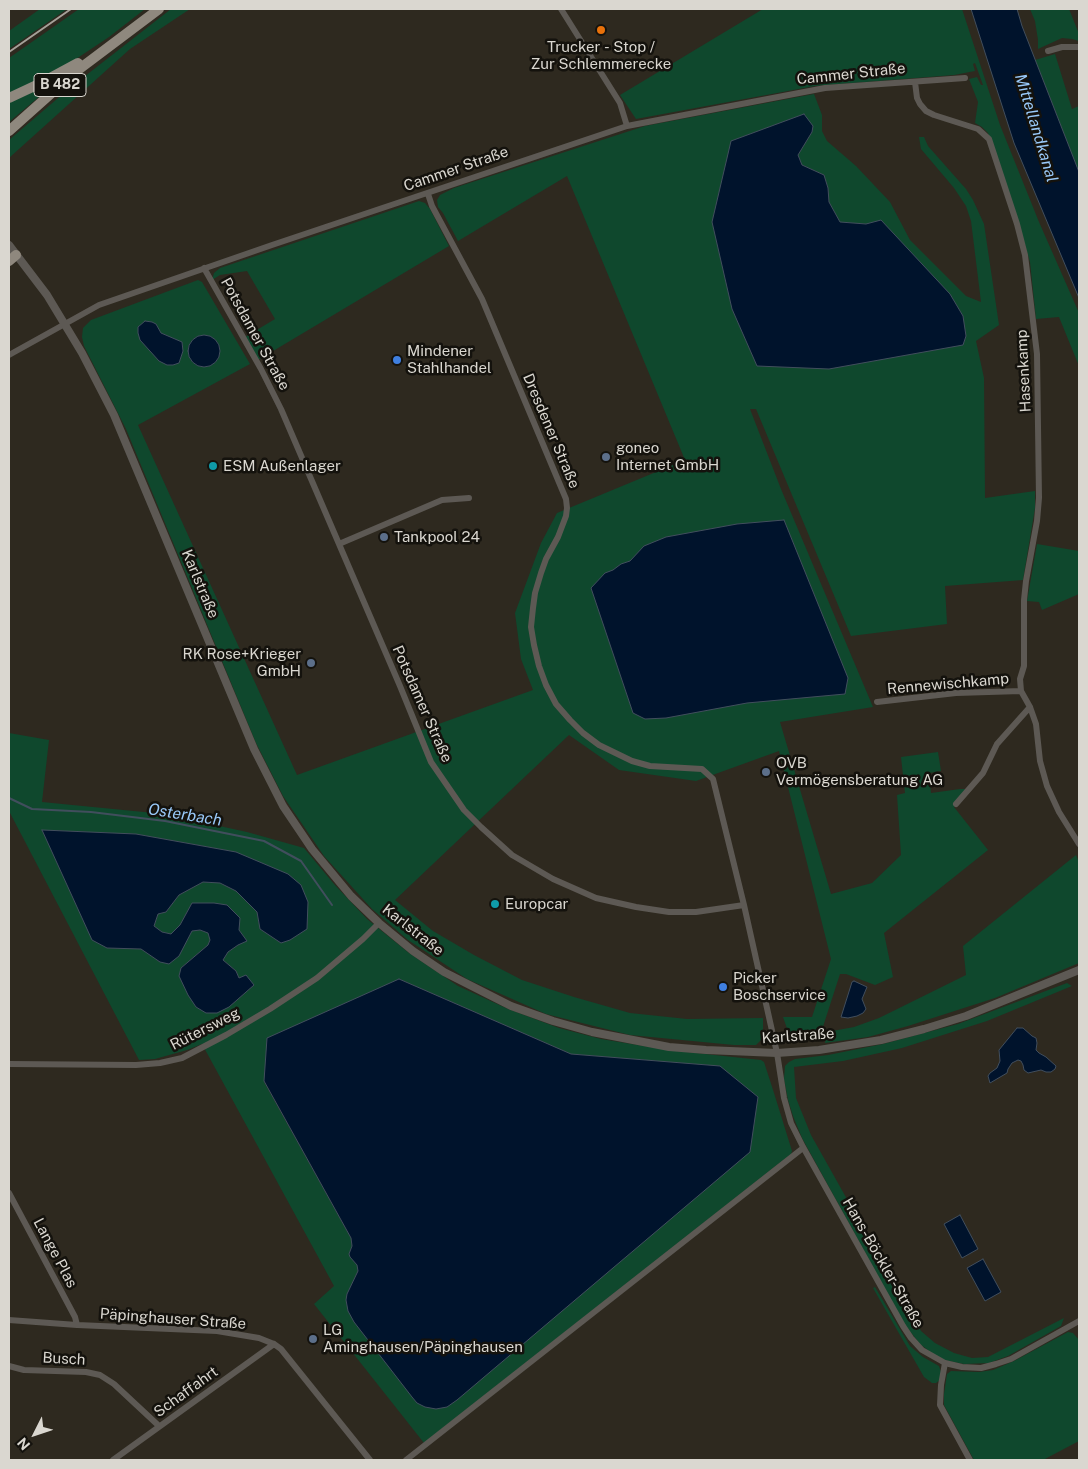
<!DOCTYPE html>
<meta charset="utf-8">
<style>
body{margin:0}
#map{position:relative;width:1088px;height:1469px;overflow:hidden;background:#2e291f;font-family:"Public Sans",sans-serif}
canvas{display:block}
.frame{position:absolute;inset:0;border:10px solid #dad7d0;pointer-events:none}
.north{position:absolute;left:10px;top:1409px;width:50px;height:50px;-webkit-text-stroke:4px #14120d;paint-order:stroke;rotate:229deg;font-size:14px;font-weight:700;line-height:20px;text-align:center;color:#dad7d0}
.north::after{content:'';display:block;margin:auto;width:18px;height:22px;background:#dad7d0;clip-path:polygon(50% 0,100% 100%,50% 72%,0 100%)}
</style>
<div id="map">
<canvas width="1088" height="1469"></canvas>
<div class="frame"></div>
<div class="north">N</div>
</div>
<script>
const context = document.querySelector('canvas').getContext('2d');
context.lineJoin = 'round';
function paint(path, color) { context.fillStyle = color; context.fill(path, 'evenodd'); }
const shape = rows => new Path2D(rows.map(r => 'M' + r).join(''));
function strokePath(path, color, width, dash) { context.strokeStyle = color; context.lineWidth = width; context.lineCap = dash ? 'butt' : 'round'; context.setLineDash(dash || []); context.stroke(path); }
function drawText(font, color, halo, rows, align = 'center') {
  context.font = font + ' "Public Sans",sans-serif'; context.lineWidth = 5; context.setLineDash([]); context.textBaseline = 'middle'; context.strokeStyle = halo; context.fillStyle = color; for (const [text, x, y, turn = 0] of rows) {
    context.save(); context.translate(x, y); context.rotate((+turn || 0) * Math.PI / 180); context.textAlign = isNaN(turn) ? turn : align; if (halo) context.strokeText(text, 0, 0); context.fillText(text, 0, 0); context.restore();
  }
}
const green = shape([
 [40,9,67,9,9,49,9,31],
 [79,9,145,9,109,37,76,59,44,78,9,94,9,58],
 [171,9,190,9,130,49,9,158,9,140,71,87],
 [763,9,962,9,1000,125,1039,222,1079,313,1079,366,1059,317,1036,319,1030,262,1025,245,1006,184,988,133,982,127,975,123,978,102,969,79,977,77,981,85,983,85,975,63,973,64,975,71,954,75,815,86,636,119,620,95],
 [1030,9,1069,9,1079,34,1079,41,1072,39,1062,38,1038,49,1038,40,1035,21],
 [1055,54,1072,109,1079,106,1079,172,1035,60],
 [58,81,9,122,9,102],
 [814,94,822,115,822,131,827,141,856,166,890,202,910,240,966,296,981,302,971,221,966,206,954,188,921,149,919,137,924,137,928,146,966,189,973,200,984,224,999,325,976,341,984,378,985,498,1035,491,1035,508,1023,580,945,586,947,624,851,636,756,409,750,409,781,489,873,707,780,722,831,894,872,883,901,855,897,795,905,793,901,757,938,752,941,771,929,773,931,793,960,789,970,789,954,807,988,850,884,933,893,977,875,985,846,974,840,974,819,1039,791,1040,783,1017,812,1017,831,959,779,751,696,781,619,770,569,735,395,900,433,931,474,955,522,980,574,997,630,1013,687,1019,763,1018,763,1038,756,1045,734,1045,630,1035,546,1014,467,979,408,940,372,909,324,856,283,796,256,743,126,429,84,346,82,337,83,328,91,320,198,280,202,282,250,364,138,425,297,775,533,690,521,659,515,613,541,543,557,513,685,460,567,176,458,241,443,213,438,207,437,200,440,195,454,188,645,126],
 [812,132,798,155,802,165,824,175,828,188,829,202,840,223,866,224,829,369,731,141],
 [419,201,425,203,430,209,449,246,258,360,245,337,275,319,247,271,220,275,212,280,214,273,220,268],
 [1037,544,1079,551,1079,594,1042,610,1039,602,1027,601],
 [9,733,49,740,42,802,164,814,247,832,304,848,334,884,367,919,409,953,458,986,508,1009,559,1028,601,1039,668,1050,761,1060,764,1062,774,1093,792,1151,791,1154,424,1443,314,1304,334,1286,202,1044,187,1050,155,1059,139,1060,9,811],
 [42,830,136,834,236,852,281,943,260,929,257,912,236,891,220,883,203,882,179,895,166,912,158,914,154,926,162,932,171,934,180,925,192,903,238,945,228,952,223,960,236,971,239,978,254,985,229,1007,181,968,208,945,210,940,208,933,200,930,192,931,160,962,141,949,107,948],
 [399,979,571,1054,720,1066,347,1295,358,1271,357,1265,349,1254,352,1246,351,1238,264,1082],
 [1076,855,1079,862,1079,963,995,998,908,1026,868,1037,825,1043,827,1032,854,1027,879,1018,966,975,963,946],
 [1067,983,1072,986,987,1021,902,1048,843,1061,794,1067,796,1098,811,1135,921,1331,935,1343,954,1353,972,1358,988,1357,1064,1318,1061,1326,1008,1356,989,1363,964,1364,944,1360,933,1354,920,1344,905,1325,802,1138,793,1116,788,1100,784,1079,785,1066,789,1062,795,1059,828,1055,883,1044,958,1024],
 [875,1287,910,1346,923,1357,939,1366,942,1375,940,1380,936,1383,932,1383,924,1377,873,1288],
 [1068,1332,1073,1333,1079,1340,1079,1441,1043,1460,974,1460,944,1405,944,1394,947,1374,951,1371,979,1372,993,1370,1014,1361]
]);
const water = shape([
 [971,9,1017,9,1022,26,1079,172,1079,298,1014,143,971,9],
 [804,114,813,126,812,132,798,155,802,165,824,175,828,188,829,202,840,222,866,224,881,220,950,294,963,316,966,336,963,345,829,369,757,366,732,309,712,222,731,141,804,114],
 [145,321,152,322,156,324,161,333,182,342,183,351,179,363,173,365,167,365,159,361,140,340,138,333,138,327,145,321],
 '188 351a16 16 0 1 1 32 0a16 16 0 1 1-32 0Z',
 [784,520,848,678,845,694,747,703,666,718,645,719,633,713,591,588,605,573,613,570,621,564,630,561,644,546,666,537,737,524,784,520],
 [42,830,136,834,236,852,288,874,301,885,308,902,307,929,290,940,281,943,260,929,257,912,236,891,220,883,203,882,179,895,166,912,158,914,154,926,162,932,171,934,180,925,192,903,214,903,227,905,240,918,239,930,247,941,238,945,228,952,223,960,236,971,239,978,246,975,254,985,229,1007,217,1013,206,1013,196,1007,188,995,179,976,181,968,208,945,210,940,208,933,200,930,192,931,179,956,169,964,160,962,141,949,107,948,92,940,42,830],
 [399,979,571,1054,720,1066,758,1097,750,1152,457,1400,447,1407,436,1409,425,1407,417,1403,412,1397,354,1322,348,1311,346,1300,347,1294,358,1271,357,1265,350,1257,349,1254,352,1246,351,1238,264,1081,267,1038,399,979],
 [854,981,867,987,862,999,866,1009,863,1013,857,1016,848,1018,841,1017,852,982,854,981],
 [1017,1028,1023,1028,1032,1036,1036,1038,1037,1043,1036,1050,1039,1053,1046,1057,1056,1066,1055,1069,1051,1072,1046,1072,1041,1070,1028,1073,1024,1070,1023,1065,1021,1061,1018,1060,1012,1063,1008,1069,1007,1073,990,1083,988,1076,990,1073,997,1068,1000,1061,999,1050,1017,1028],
 [960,1215,978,1249,962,1258,944,1224,960,1215],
 [983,1259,1001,1292,985,1301,967,1268,983,1259]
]);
const stream = shape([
 [9,798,32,809,91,812,165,821,264,841,301,861,332,905]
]);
const minor = shape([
 [561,9,620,103,627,126],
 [1048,51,1062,47,1079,47],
 [915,82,917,98,920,104,926,111,934,115,978,129,989,139,1017,224,1025,255,1037,354,1039,498,1037,521,1026,581,1024,600,1024,666,1020,679,1021,691,1030,707,1036,724,1040,761,1047,786,1059,812,1079,844],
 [428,194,432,206,482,299,566,499,567,508,566,516,558,537,546,559,541,573,535,593,533,608,531,627,534,645,539,666,546,685,556,704,570,720,583,733,599,745,632,761,650,766,702,769,713,779,744,905,777,1053,784,1098,791,1123,803,1147,903,1326,911,1338,922,1350,945,1363,962,1367,981,1368,996,1364,1011,1359,1079,1321],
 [204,268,261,369,281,409,400,686,431,762,464,810,481,827,512,855,553,879,596,898,636,907,669,912,696,912,744,905],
 [9,355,99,305,272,245,627,126,825,88,965,78],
 [339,544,442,500,469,498],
 [877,702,956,693,1021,691],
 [956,804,983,773,997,744,1030,707],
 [9,1064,136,1065,160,1063,182,1058,226,1035,270,1009,317,978,363,939,379,923],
 [9,1193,75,1317,77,1325],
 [9,1320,77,1325,217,1331,259,1338,274,1344,281,1349,370,1460],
 [945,1363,941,1385,940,1405,970,1460],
 [9,1366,24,1370,86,1372,100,1375,114,1384,159,1426],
 [113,1460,274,1344],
 [406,1460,803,1148]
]);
const tertiary = shape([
 [9,245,47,295,82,353,114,415,254,749,283,806,312,849,351,896,379,923,413,951,444,972,511,1006,553,1021,592,1032,669,1047,706,1050,777,1053,819,1050,881,1040,924,1029,966,1016,1079,970]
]);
const primary = shape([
 [9,98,41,83,78,63],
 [9,131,74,73,159,9],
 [9,261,16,255]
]);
const rail = shape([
 [9,52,71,9]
]);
const markers = [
 [601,30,5,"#e8710a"],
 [397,360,5,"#3f7fe0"],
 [606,457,5,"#5c6f8a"],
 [213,466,5,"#0f9aa8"],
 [384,537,5,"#5c6f8a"],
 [311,663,5,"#5c6f8a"],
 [766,772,5,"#5c6f8a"],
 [495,904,5,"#0f9aa8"],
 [723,987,5,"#3f7fe0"],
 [313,1339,5,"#5c6f8a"]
];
const shields = [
 [60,85,52]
];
const shieldNames = [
 ["B 482",60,85]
];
const poiNames = [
 ["Trucker - Stop /",601,47,"center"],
 ["Zur Schlemmerecke",601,64,"center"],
 ["Mindener",407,351],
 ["Stahlhandel",407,368],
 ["goneo",616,448],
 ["Internet GmbH",616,465],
 ["ESM Außenlager",223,466],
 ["Tankpool 24",394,537],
 ["RK Rose+Krieger",301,654,"right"],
 ["GmbH",301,671,"right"],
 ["OVB",776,763],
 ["Vermögensberatung AG",776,780],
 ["Europcar",505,904],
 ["Picker",733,978],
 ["Boschservice",733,995],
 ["LG",323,1330],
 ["Aminghausen/Päpinghausen",323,1347]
];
const streetNames = [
 ["Cammer Straße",851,74,-6],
 ["Cammer Straße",456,169,-19],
 ["Potsdamer Straße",255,334,61],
 ["Hasenkamp",1024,371,-93],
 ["Dresdener Straße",551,431,67],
 ["Karlstraße",200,584,67],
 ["Rennewischkamp",948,684,-5],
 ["Potsdamer Straße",422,704,66],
 ["Karlstraße",413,930,38],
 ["Rütersweg",205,1029,-27],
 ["Karlstraße",798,1036,-4],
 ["Lange Plas",55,1253,62],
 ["Hans-Böckler-Straße",883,1263,60],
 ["Päpinghauser Straße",173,1319,4],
 ["Busch",64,1359,3],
 ["Schaffahrt",186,1392,-36]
];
const waterNames = [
 ["Mittellandkanal",1036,128,73],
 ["Osterbach",185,815,9]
];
paint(green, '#0f482d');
paint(water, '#00132c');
strokePath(water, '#414e5d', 1);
strokePath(stream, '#414e5d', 2);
strokePath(minor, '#5d5954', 6);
strokePath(tertiary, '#5d5954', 8);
strokePath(primary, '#8f887e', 10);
strokePath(rail, '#a5a199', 2);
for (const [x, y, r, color] of markers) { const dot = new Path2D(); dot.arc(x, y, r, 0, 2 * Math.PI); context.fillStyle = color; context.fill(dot); strokePath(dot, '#14120d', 2); }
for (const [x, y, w] of shields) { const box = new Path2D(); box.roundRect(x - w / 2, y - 11.5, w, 23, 4); context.fillStyle = '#14120d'; context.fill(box); strokePath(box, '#dad7d0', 1); }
drawText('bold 14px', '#dad7d0', null, shieldNames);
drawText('15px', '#dad7d0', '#14120d', poiNames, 'left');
drawText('15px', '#dad7d0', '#14120d', streetNames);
drawText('italic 16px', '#99c9f9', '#14120d', waterNames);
</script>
